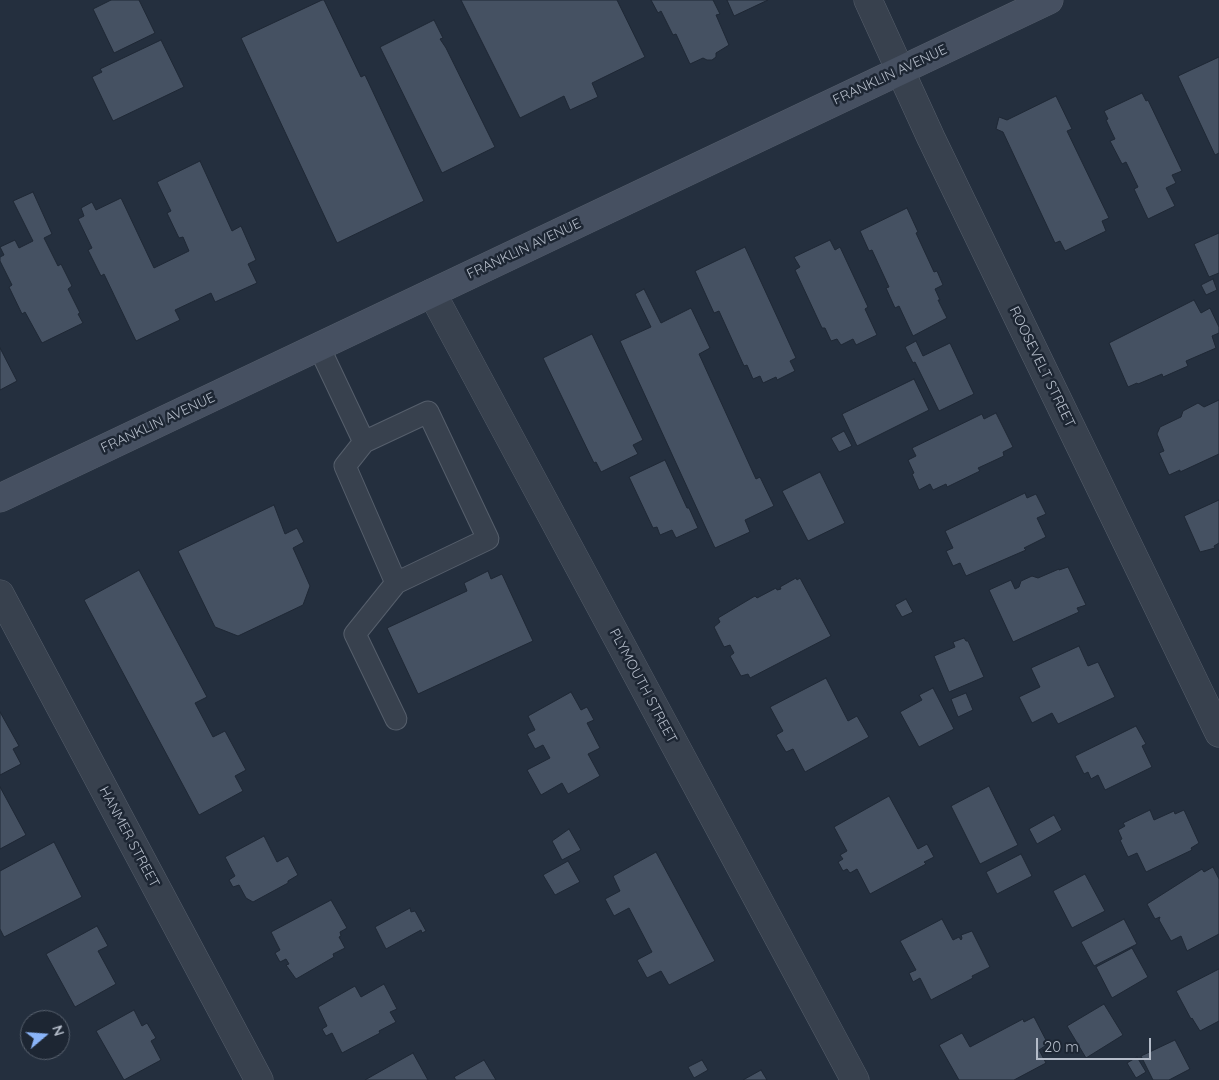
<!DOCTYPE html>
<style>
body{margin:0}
#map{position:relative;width:1219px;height:1080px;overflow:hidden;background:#242f3e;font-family:Quicksand,sans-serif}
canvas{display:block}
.north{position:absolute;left:20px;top:1010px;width:50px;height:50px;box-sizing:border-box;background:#1d2633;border:1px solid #59626f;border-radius:50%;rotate:72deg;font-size:14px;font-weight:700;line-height:20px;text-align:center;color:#b4bcc9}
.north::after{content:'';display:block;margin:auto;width:18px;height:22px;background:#8ab4f8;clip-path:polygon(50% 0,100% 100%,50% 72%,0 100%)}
.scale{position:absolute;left:1036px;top:1038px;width:115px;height:22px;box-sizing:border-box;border:2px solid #b4bcc9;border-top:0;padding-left:6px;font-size:15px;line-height:18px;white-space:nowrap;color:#b4bcc9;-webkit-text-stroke:4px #1d2633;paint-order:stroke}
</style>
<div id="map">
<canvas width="1219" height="1080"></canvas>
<div class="north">N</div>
<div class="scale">20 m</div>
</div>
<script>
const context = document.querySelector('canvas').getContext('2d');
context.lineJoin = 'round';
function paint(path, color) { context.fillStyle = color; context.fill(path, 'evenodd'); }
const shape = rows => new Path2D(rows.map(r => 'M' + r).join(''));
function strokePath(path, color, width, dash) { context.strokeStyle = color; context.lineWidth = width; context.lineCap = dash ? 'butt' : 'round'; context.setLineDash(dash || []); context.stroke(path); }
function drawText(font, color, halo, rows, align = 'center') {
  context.font = font + ' Quicksand,sans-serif'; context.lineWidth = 5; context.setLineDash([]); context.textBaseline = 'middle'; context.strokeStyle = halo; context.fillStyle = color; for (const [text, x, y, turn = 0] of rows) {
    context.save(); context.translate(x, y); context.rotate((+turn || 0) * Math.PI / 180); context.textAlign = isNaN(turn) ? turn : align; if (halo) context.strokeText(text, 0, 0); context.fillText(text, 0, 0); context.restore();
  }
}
const building = shape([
 [111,0,139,0,155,33,114,53,93,9,111,0],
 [322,0,324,0,361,77,365,75,424,201,337,243,241,38,322,0],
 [461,0,617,0,645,57,592,83,598,97,570,110,564,96,520,118,461,0],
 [651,0,713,0,720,14,716,15,729,45,716,53,716,57,712,60,707,60,703,58,690,64,676,34,673,35,661,11,658,13,651,0],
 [727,0,768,0,734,16,727,0],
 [434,20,443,38,440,39,446,48,495,147,442,173,380,47,434,20],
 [161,40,184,87,113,121,92,77,102,72,100,69,161,40],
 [1219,57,1219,153,1215,155,1178,76,1219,57],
 [1142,93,1146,101,1148,100,1182,171,1172,175,1176,183,1166,188,1175,206,1148,219,1134,189,1138,187,1126,162,1122,164,1110,141,1115,139,1106,120,1108,119,1104,111,1142,93],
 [1056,96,1072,129,1067,131,1109,218,1102,221,1106,231,1065,251,1060,241,1055,243,1003,132,996,129,999,117,1007,120,1056,96],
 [200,161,232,231,241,226,256,260,248,264,257,283,215,302,211,293,175,310,180,320,136,341,104,274,101,276,88,250,92,248,78,219,84,216,81,208,92,202,96,210,121,198,154,268,189,251,183,237,179,238,167,213,171,211,157,182,200,161],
 [33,192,52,234,44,238,58,266,61,264,72,286,68,289,80,313,78,314,83,323,42,343,25,312,22,314,9,287,12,285,0,261,0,257,4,255,0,247,15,240,19,248,33,241,13,201,33,192],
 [907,208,918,232,916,233,934,272,937,271,943,285,935,289,940,300,938,300,947,318,913,336,899,306,895,308,886,288,889,287,872,250,869,251,860,231,907,208],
 [1219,233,1219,273,1209,277,1194,244,1219,233],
 [830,240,835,250,840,247,868,307,865,309,877,335,856,345,853,339,841,345,837,339,831,341,825,328,822,328,795,270,800,267,794,257,830,240],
 [745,247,796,358,790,361,795,371,777,380,776,377,763,383,760,376,753,379,747,365,744,366,719,311,714,313,695,271,745,247],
 [1213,279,1217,290,1206,295,1201,285,1213,279],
 [644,289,661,323,691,308,710,348,699,354,756,479,760,477,774,506,745,520,750,532,715,548,620,341,651,327,635,294,644,289],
 [1194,300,1201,313,1210,308,1219,327,1219,333,1212,336,1216,348,1186,361,1188,366,1163,377,1162,374,1138,384,1137,383,1128,387,1109,343,1194,300],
 [592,334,643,440,633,445,638,454,601,472,596,462,594,463,543,358,592,334],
 [916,341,923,356,950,343,974,394,939,411,915,362,913,363,905,347,916,341],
 [0,348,17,381,0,390,0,348],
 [914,379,929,410,857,446,842,414,914,379],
 [1219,400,1219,454,1180,472,1180,470,1169,475,1159,453,1164,451,1157,434,1160,427,1181,417,1183,411,1198,403,1204,407,1219,400],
 [996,413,1013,447,1003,452,1004,456,978,468,980,471,947,487,946,484,933,490,930,484,919,490,912,474,914,473,908,460,916,456,912,448,982,414,984,419,996,413],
 [844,431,852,446,839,452,831,438,844,431],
 [665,460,687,508,689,508,698,528,676,538,672,530,660,535,657,527,653,528,629,477,665,460],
 [820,472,845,523,808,541,782,491,820,472],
 [1025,493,1027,498,1036,494,1046,514,1037,518,1046,537,1024,548,1026,550,966,576,960,563,953,566,946,551,953,548,945,531,1025,493],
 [1219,500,1219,543,1214,546,1215,548,1200,552,1184,516,1219,500],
 [274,505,285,534,297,528,304,542,293,548,310,586,303,605,238,636,215,627,178,551,274,505],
 [1068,567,1086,605,1077,608,1079,612,1013,642,989,590,1011,580,1015,589,1019,587,1021,581,1032,576,1038,578,1059,569,1059,570,1068,567],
 [139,570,207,697,195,703,213,737,225,731,246,770,235,776,243,791,199,815,84,600,139,570],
 [488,571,491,579,502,574,533,641,418,694,387,628,467,591,464,583,488,571],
 [796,578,797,580,800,578,831,636,750,678,748,674,741,676,730,656,734,653,730,645,724,647,714,627,720,622,718,618,755,596,757,598,776,588,777,590,781,589,780,587,796,578],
 [906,599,913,612,902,617,895,605,906,599],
 [964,638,966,641,968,641,984,677,949,692,934,656,955,647,953,642,964,638],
 [1079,646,1088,666,1098,662,1115,697,1058,724,1052,713,1032,723,1019,697,1040,687,1031,668,1079,646],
 [826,678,848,721,857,716,869,737,805,772,793,749,786,752,776,735,783,731,770,707,826,678],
 [933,688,954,729,919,747,900,712,922,700,919,695,933,688],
 [571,692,581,710,587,707,594,720,587,723,600,748,588,754,600,776,568,794,562,783,541,795,527,770,550,758,543,745,535,749,527,734,535,730,528,716,571,692],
 [966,693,973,710,958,717,951,699,966,693],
 [0,712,19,746,13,749,21,764,0,775,0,712],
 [1136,726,1146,744,1142,746,1152,767,1105,790,1098,775,1091,779,1088,772,1084,774,1075,756,1136,726],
 [989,786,1018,845,980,864,951,806,989,786],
 [0,787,26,835,0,849,0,787],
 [889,796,918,849,927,844,934,857,924,862,926,864,870,894,857,869,850,873,847,869,843,871,838,862,843,859,840,855,847,851,834,827,889,796],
 [1150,810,1154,820,1174,811,1175,814,1184,810,1199,843,1191,848,1192,850,1146,872,1137,853,1128,857,1120,840,1122,839,1118,830,1125,826,1123,823,1150,810],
 [1054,815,1062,830,1037,844,1029,829,1054,815],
 [569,829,581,850,562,860,552,841,569,829],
 [264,836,277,862,288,856,298,875,288,881,288,883,253,902,246,898,239,885,233,887,229,880,235,876,225,857,264,836],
 [54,842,82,897,4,937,0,929,0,871,54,842],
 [656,852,715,961,669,985,661,971,647,978,637,960,652,952,629,908,614,916,605,899,620,891,613,876,656,852],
 [1021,854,1032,876,997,894,986,872,1021,854],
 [568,861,580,882,555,895,543,875,568,861],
 [1213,867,1219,879,1219,934,1187,951,1181,936,1171,941,1159,920,1160,917,1155,919,1147,904,1202,869,1204,872,1213,867],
 [1085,874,1105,911,1072,928,1053,891,1085,874],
 [331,900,347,928,340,932,341,936,339,937,345,948,333,954,334,957,296,979,286,965,289,964,286,959,280,962,275,953,280,950,271,932,331,900],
 [410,908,411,912,415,911,426,931,422,933,421,930,386,949,375,927,410,908],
 [942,919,953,940,959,937,961,940,962,938,961,935,972,931,990,967,972,976,973,978,931,1000,920,978,913,982,909,973,916,970,900,941,942,919],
 [1124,919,1137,944,1094,966,1081,942,1124,919],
 [97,926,108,946,98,951,116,984,75,1007,46,954,97,926],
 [1132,948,1148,977,1112,998,1096,967,1132,948],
 [1219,969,1219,1021,1200,1031,1192,1018,1191,1019,1176,991,1219,969],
 [384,984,397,1009,390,1012,396,1022,379,1031,380,1033,342,1053,332,1033,326,1036,322,1029,327,1026,318,1007,355,986,361,997,384,984],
 [1104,1004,1123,1035,1086,1058,1067,1026,1104,1004],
 [134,1010,142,1026,147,1023,156,1038,151,1041,161,1060,124,1080,96,1031,134,1010],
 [1034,1017,1048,1044,1039,1050,1046,1063,1014,1080,959,1080,939,1045,962,1033,970,1047,1023,1019,1024,1022,1034,1017],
 [1175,1040,1190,1069,1169,1080,1153,1080,1141,1056,1175,1040],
 [413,1053,428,1080,365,1080,395,1063,413,1053],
 [1137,1057,1146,1072,1136,1078,1127,1063,1137,1057],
 [484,1060,496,1080,456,1080,454,1077,484,1060],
 [702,1060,708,1070,694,1078,688,1067,702,1060],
 [761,1070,767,1080,743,1080,761,1070]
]);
const lane = shape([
 [319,347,364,442],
 [396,719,355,634,396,583,488,539,428,412,364,442,345,466,396,583]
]);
const street = shape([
 [868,0,931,138,1219,733],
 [432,293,855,1080],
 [0,594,259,1080]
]);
const secondary = shape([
 [0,498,1049,0]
]);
const streetNames = [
 ["FRANKLIN AVENUE",890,75,-25],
 ["FRANKLIN AVENUE",524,249,-25],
 ["ROOSEVELT STREET",1042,367,64],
 ["FRANKLIN AVENUE",158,423,-25],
 ["PLYMOUTH STREET",643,686,62],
 ["HANMER STREET",129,837,62]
];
paint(building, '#455162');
strokePath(building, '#1f2835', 1);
strokePath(lane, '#565f6c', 23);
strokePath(street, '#565f6c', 29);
strokePath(secondary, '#565f6c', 29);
strokePath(lane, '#38414e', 21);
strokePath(street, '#38414e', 28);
strokePath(secondary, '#465061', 28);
drawText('14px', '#b4bcc9', '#1d2633', streetNames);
</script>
